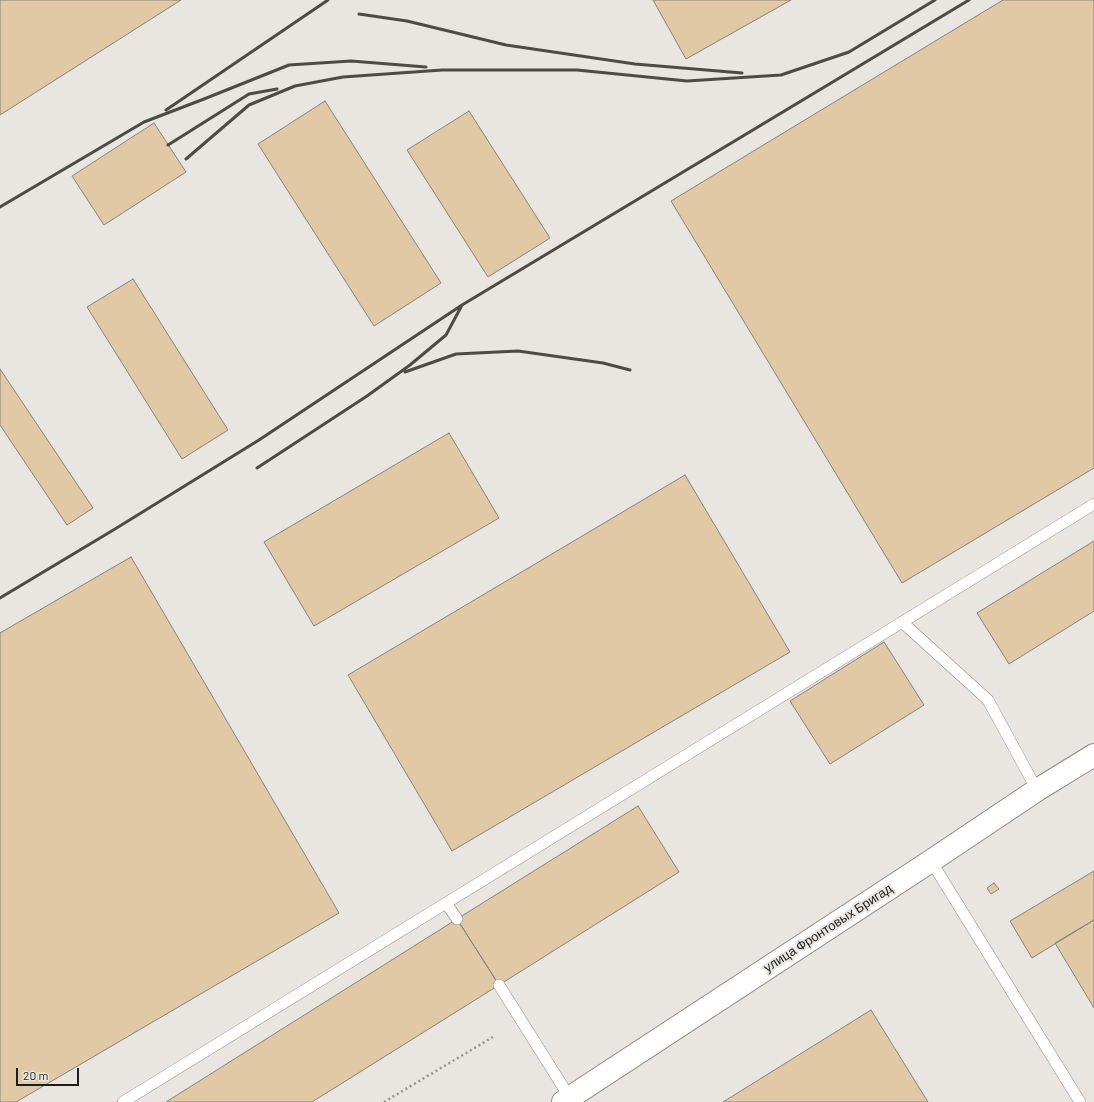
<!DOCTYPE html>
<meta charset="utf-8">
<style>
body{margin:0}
#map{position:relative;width:1094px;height:1102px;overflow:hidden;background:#e9e6e1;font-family:Barlow,sans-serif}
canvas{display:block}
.scale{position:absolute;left:16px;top:1068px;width:63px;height:18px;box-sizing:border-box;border:2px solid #1f1e1c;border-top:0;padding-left:5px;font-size:12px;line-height:14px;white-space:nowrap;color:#1f1e1c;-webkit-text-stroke:3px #e9e6e1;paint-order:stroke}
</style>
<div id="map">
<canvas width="1094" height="1102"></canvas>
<div class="scale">20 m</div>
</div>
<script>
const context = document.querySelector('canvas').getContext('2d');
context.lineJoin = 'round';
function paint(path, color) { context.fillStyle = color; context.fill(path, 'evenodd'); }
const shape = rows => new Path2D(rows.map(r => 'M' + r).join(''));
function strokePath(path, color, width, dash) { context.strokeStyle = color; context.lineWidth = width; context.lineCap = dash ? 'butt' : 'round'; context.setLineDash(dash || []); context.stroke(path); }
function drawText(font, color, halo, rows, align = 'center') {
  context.font = font + ' Barlow,sans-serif'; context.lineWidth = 4; context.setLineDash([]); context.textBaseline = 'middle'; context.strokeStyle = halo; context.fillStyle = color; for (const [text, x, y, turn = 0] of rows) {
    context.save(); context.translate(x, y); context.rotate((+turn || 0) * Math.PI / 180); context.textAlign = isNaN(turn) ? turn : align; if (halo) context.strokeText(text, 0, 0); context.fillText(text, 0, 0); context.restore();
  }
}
const building = shape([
 [0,0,181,0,0,115,0,0],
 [653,0,791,0,686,59,653,0],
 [1003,0,1094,0,1094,468,902,583,671,201,1003,0],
 [325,101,441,283,374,326,258,144,325,101],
 [469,111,550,238,488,277,407,150,469,111],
 [154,123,186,172,104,225,72,176,154,123],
 [133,279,228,430,182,459,87,307,133,279],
 [0,369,93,508,67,525,0,425,0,369],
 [449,433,499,518,314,626,264,542,449,433],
 [685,475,790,652,452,851,348,675,685,475],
 [1094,541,1094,611,1009,664,977,613,1094,541],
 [131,557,339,913,16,1102,0,1102,0,633,131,557],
 [884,642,924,705,830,764,790,701,884,642],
 [638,806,679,872,499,985,457,919,638,806],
 [1094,871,1094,920,1032,958,1010,921,1094,871],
 [994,883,999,889,991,894,987,888,994,883],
 [457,919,499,985,312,1102,166,1102,457,919],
 [1094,920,1094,1008,1055,943,1094,920],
 [871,1010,928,1102,723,1102,871,1010]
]);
const path = shape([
 [384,1102,493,1037]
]);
const lane = shape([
 [902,622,988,700,1037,790],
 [931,861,1080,1102],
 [446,903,457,919],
 [499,985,570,1098],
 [123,1102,1094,504]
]);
const secondary = shape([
 [563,1102,931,861,1037,790,1094,755]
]);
const rail = shape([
 [359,14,407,21,506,45,635,64,742,73],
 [166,110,328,0],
 [168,145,249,94,277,89],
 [186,159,249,105,295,86,343,77,442,70,577,70,687,81,781,75,849,52,935,0],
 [0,207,144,122,204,99,289,65,351,61,426,67],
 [405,372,456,354,518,351,603,363,630,370],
 [257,468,367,396,410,365,446,335,461,307],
 [0,598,115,529,259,440,462,305,969,0]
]);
const streetNames = [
 ["улица Фронтовых Бригад",828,928,-33]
];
paint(building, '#e1c9a6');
strokePath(building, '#85827e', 1);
strokePath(lane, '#8d8a86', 12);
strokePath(secondary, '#8d8a86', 24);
strokePath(path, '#95938f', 2.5, [2, 3]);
strokePath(lane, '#fff', 11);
strokePath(secondary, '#fff', 22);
strokePath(rail, '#4c4b48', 3);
drawText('13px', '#1f1e1c', '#e9e6e1', streetNames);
</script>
